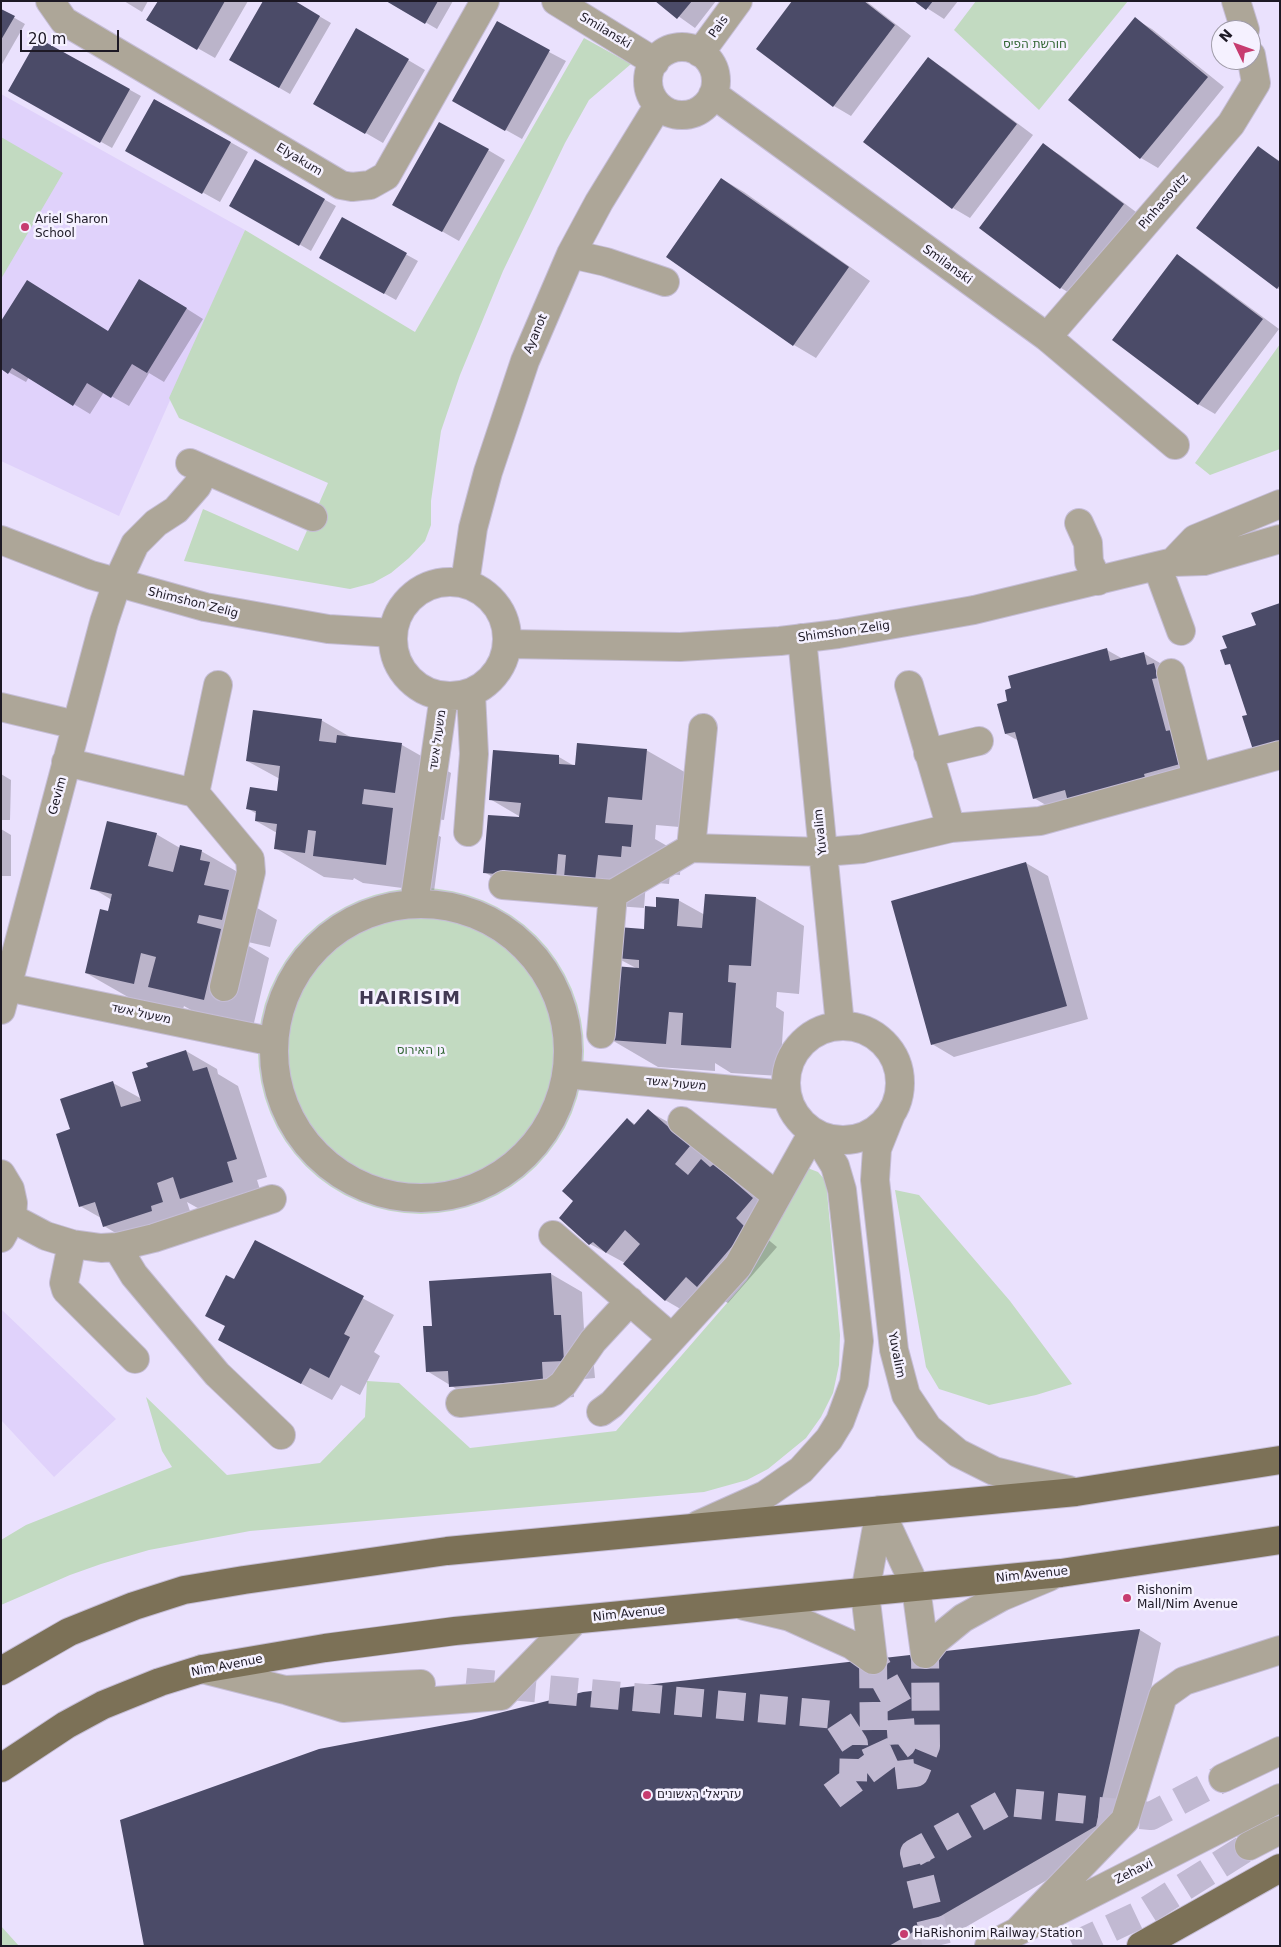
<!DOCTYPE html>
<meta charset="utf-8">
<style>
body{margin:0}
#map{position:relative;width:1281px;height:1947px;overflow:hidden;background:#eae1fd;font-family:"DejaVu Sans",sans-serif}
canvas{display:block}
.frame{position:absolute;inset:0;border:2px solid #1d1925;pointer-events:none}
.north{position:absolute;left:1211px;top:20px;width:50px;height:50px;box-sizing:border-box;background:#f5f1ff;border:1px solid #9f9ba8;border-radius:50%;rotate:312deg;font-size:14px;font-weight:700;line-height:20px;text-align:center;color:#1d1925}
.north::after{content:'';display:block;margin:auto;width:18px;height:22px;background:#c73c70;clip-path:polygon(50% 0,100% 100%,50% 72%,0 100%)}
.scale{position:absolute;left:20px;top:30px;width:99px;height:22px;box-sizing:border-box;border:2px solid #1d1925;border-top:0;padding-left:6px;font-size:15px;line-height:18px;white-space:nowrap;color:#1d1925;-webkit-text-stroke:4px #f5f1ff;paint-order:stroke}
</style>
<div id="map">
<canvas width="1281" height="1947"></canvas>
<div class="frame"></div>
<div class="north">N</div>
<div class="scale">20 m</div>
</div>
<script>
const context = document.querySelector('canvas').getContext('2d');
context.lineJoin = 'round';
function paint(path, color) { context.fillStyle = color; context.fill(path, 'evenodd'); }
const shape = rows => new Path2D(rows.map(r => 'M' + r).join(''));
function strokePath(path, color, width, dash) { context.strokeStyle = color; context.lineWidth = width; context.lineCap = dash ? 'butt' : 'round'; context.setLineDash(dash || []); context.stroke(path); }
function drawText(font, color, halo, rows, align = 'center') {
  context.font = font + ' "DejaVu Sans",Heebo,sans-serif'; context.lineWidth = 5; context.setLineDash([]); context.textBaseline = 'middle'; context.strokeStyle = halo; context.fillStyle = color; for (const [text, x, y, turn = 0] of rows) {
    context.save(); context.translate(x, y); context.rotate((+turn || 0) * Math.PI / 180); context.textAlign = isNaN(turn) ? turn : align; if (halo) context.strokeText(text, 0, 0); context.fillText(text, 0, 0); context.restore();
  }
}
const built = shape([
 [1,94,245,230,119,516,1,461],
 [1,1309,116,1419,54,1477,1,1420]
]);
const green = shape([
 [976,1,1128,1,1039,110,954,30],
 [584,38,631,64,589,100,565,143,503,271,460,375,441,431,431,501,431,525,425,541,409,558,391,573,373,583,350,589,184,561,203,509,298,551,328,483,179,418,169,398,245,230,415,332],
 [1,137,63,173,1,279],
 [1280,344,1280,449,1210,475,1195,463],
 '258 1051a163 163 0 1 1 326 0a163 163 0 1 1-326 0Z',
 [805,1167,818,1172,826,1181,840,1335,839,1365,833,1393,821,1417,806,1438,768,1469,747,1480,704,1492,250,1531,149,1550,101,1564,70,1575,1,1605,1,1540,26,1525,172,1467,162,1451,146,1397,227,1475,320,1463,365,1417,367,1381,399,1383,470,1448,616,1431,747,1280],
 [895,1190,919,1195,1010,1301,1072,1384,1036,1395,989,1405,939,1389,926,1367],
 [1,1926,19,1946,1,1946]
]);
const shadow = shape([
 [124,1,148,1,142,12],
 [159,1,248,1,215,58,148,20],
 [293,1,331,23,290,94,231,60],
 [389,1,453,1,437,29],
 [657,1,716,1,695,28],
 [793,1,866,1,911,36,851,116,834,106,757,48],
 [916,1,958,1,944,19],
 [1,10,25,24,1,66],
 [1135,19,1152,29,1224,87,1158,168,1141,158,1070,100],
 [357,30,425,70,383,143,314,103],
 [38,39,141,96,112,148,10,91],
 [549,52,566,61,522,139,454,101],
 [928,59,945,69,1033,135,970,218,953,208,865,142],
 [155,100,248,152,220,202,144,160],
 [1043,145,1060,155,1140,215,1078,298,1061,288,981,228],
 [1258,148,1280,161,1280,290,1277,288],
 [488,150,505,160,459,241,394,204],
 [256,161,336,206,311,251,231,205],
 [722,179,744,192,870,281,816,358,794,345,667,257],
 [342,219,418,261,396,300,321,258],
 [1177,256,1194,266,1279,329,1215,414,1198,404],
 [157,290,203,319,164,382,149,373,129,406,104,392,90,414,29,377,26,382,1,368,108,332],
 [1107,650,1123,659,1143,653,1165,666,1202,777,1056,811,1034,798,1019,741,1006,734,1009,702],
 [321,720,352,738,402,745,451,773,444,820,413,816,412,820,441,837,434,892,363,883,354,878,353,880,324,877,275,848,277,833,256,821,257,814,248,809,278,792,280,779,247,761],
 [646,750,695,778,691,828,656,825,655,839,681,854,680,875,670,874,669,884,646,882,644,908,533,900,484,872,524,819,490,799,559,757,576,767],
 [1,774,11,780,10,820,1,820],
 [1,829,11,835,11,876,1,876],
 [156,834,180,848,201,851,250,879,254,906,277,920,270,947,248,942,247,945,269,958,253,1027,198,1014,184,1006,182,1012,135,1001,86,973,112,900,92,888],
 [1026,863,1048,876,1088,1019,954,1057,932,1044],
 [756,898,804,926,799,994,777,992,776,1007,784,1012,780,1076,731,1073,715,1063,715,1071,658,1067,610,1039,638,969,617,958,645,931,657,908,678,900,705,915],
 [186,1051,217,1069,218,1074,238,1086,267,1177,257,1180,263,1199,212,1216,187,1202,193,1220,134,1244,104,1226,101,1218,80,1206,71,1130,113,1083,142,1099],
 [648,1111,679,1128,720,1164,718,1167,745,1183,783,1216,765,1237,777,1247,728,1303,715,1296,696,1318,665,1300,625,1263,590,1244,560,1218,575,1201,627,1119,636,1125],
 [255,1241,394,1315,374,1352,380,1356,360,1395,341,1385,332,1400,219,1340,226,1326,235,1281],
 [551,1274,582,1292,584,1330,591,1334,595,1378,573,1380,574,1397,481,1404,427,1371,433,1327,430,1282],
 [1140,1630,1161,1643,1118,1839,933,1946,146,1946]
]);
const building = shape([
 [158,1,225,1,197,50,146,20],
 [263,1,295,1,320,16,279,88,229,60],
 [386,1,438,1,425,24],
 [655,1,692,1,677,19],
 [792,1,864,1,895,25,833,107,756,49],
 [914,1,933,1,926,10],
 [1,9,15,16,1,40],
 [1135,17,1208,77,1140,159,1068,100],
 [497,21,550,50,505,131,452,101],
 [356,28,409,59,365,134,313,104],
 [38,38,130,89,100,143,8,91],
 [928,57,1017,124,952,209,863,142],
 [154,99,231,142,202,194,125,151],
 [439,122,489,149,442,232,392,205],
 [1043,143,1124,204,1060,289,979,228],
 [1258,146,1280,162,1280,285,1277,289,1196,228],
 [255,159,325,199,299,246,229,206],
 [721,178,849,267,793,346,666,257],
 [342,217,407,253,384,294,319,258],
 [1177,254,1263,319,1198,405,1112,340],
 [139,279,187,308,147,373,132,364,111,398,87,383,73,406,12,368,8,374,1,369,1,321,27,280,108,331],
 [1280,603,1280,741,1253,750,1242,716,1247,715,1230,664,1225,665,1220,650,1227,648,1222,636,1256,625,1251,613],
 [1107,648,1110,661,1144,652,1147,665,1154,663,1158,678,1152,679,1166,731,1171,730,1180,764,1144,774,1146,781,1068,802,1065,790,1033,799,1015,732,1005,734,997,704,1007,701,1005,690,1011,688,1008,676],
 [253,710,322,719,319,741,336,743,337,735,402,743,395,793,364,789,362,804,393,808,386,865,313,856,316,831,308,830,305,853,274,849,277,824,255,821,256,811,246,809,250,787,277,791,280,766,246,761],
 [577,743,647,749,642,800,608,797,605,823,633,825,631,847,622,846,621,857,598,855,595,881,564,878,566,855,558,854,556,878,483,873,488,815,519,817,521,803,489,800,493,750,559,755,559,764,575,765],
 [107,821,157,833,148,866,173,872,180,845,202,850,200,860,210,862,204,885,229,890,222,920,199,915,197,923,221,929,204,1000,148,987,156,957,141,953,134,984,85,973,100,909,108,911,112,894,90,889],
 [1026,862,1067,1006,931,1045,891,901],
 [705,894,756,897,751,966,729,965,728,982,736,983,731,1048,681,1045,683,1013,669,1012,666,1044,609,1040,614,966,639,968,639,960,616,958,618,927,644,929,645,906,656,907,656,897,679,899,677,926,702,928],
 [186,1050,193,1071,207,1067,237,1159,227,1162,233,1182,180,1199,173,1177,157,1183,163,1202,151,1206,152,1211,103,1227,95,1202,79,1207,56,1134,70,1129,60,1099,113,1081,121,1107,141,1101,132,1072,148,1067,146,1063],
 [648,1109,690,1146,675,1164,688,1175,701,1159,710,1167,714,1164,753,1198,736,1218,747,1229,697,1287,686,1277,665,1301,623,1264,640,1244,625,1230,606,1253,593,1242,589,1245,559,1218,573,1201,562,1191,627,1118,634,1125],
 [255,1240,364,1296,344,1334,350,1337,329,1378,310,1368,301,1384,218,1340,225,1326,205,1316,226,1275,234,1279],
 [551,1273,554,1315,561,1315,564,1361,542,1362,543,1380,449,1387,448,1371,426,1372,423,1326,432,1326,429,1281],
 [1140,1629,1096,1826,889,1946,144,1946,120,1820,319,1749,471,1720,583,1692]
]);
const minorTunnel = shape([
 [873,1660,874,1743,889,1776,915,1773,926,1746,925,1654],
 [466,1682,835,1715,854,1744,853,1781],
 [832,1796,902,1744,899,1706,875,1663],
 [937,1946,914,1853,1006,1802,1151,1816,1223,1778],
 [1073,1946,1141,1914,1249,1846]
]);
const minor = shape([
 [50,1,64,21,341,185,352,187,370,185,386,176,485,1],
 [556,1,655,62],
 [1236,1,1245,30],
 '648 81a34 34 0 1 1 68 0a34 34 0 1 1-68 0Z',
 [700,53,738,1],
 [713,94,1047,337,1175,445],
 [571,254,606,262,665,282],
 [1047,337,1231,124,1256,83,1251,55],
 [190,463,313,517],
 [1079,523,1088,543,1089,562,1098,581],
 [1,540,91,575,205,607,328,629,393,633],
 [1173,562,1195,539,1280,504],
 [1157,566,1181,631],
 '393 639a57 57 0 1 1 114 0a57 57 0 1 1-114 0Z',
 [465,583,473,528,488,472,525,361,571,254,599,202,658,106],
 [802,638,840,1025],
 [508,644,680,647,780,641,838,634,974,610,1173,562,1204,561,1280,539],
 [909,685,951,828],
 [1,707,76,725],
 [928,753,979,741],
 [66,762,195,793,250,859,251,872,224,987],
 [1197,778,1280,755],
 [195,793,218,685],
 [468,832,474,754,471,693],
 [691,848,703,728],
 [503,885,613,894],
 '274 1051a147 147 0 1 1 294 0a147 147 0 1 1-294 0Z',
 [414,904,444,696],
 [7,987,274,1042],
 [1,1010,104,622,117,583,135,544,156,523,176,510,197,486,205,470],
 '786 1083a57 57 0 1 1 114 0a57 57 0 1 1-114 0Z',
 [601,1034,613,894,691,848,823,852,862,849,951,828,1040,821,1197,778,1171,673],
 [566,1074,786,1095],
 [891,1114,877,1149,875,1180,894,1350,906,1395,928,1428,958,1453,994,1471,1069,1490],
 [682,1121,777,1196],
 [1,1174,10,1189,13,1203,12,1218,1,1238],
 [12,1218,46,1236,72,1244,101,1248,117,1247,154,1238,272,1199],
 [553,1235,672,1338],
 [72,1244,64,1283,66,1290,135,1359],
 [117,1247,134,1275,217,1374,281,1435],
 [460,1403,550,1393,554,1391,563,1384,593,1341,630,1301],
 [601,1412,612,1404,738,1266,813,1132],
 [880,1510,916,1588,925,1654],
 [698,1525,765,1495,801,1470,829,1439,840,1421,854,1383,859,1341,842,1190,835,1166,815,1133],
 [744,1606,790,1617,852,1645,873,1660],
 [925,1654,936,1640,963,1618,1001,1597,1049,1577],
 [873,1660,865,1593,880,1510],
 [202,1669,285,1690,421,1684],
 [285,1690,343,1708,501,1696,575,1620],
 [1223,1778,1280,1751],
 [1249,1846,1280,1830],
 [1018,1931,1125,1820,1163,1696,1184,1681,1280,1650],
 [989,1946,1280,1798]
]);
const major = shape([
 [1,1671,69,1632,134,1606,184,1590,244,1580,447,1551,1076,1492,1280,1460],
 [1,1768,66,1725,103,1705,160,1682,202,1669,325,1648,455,1631,1061,1573,1280,1540],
 [1141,1946,1280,1868]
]);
const markers = [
 [25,227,5,"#c73c70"],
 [1127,1598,5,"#c73c70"],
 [647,1795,5,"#c73c70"],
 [904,1934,5,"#c73c70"]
];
const streetNames = [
 ["Pais",719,27,-54],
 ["Smilanski",605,31,31],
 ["Elyakum",299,160,31],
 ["Pinhasovitz",1164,202,-49],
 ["Smilanski",947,265,36],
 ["Ayanot",536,334,-67],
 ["Shimshon Zelig",193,603,14],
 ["Shimshon Zelig",844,632,-8],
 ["משעול אשד",438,740,-82],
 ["Gevim",58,796,-75],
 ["Yuvalim",821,832,-96],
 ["משעול אשד",141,1014,12],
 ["משעול אשד",676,1084,5],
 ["Yuvalim",896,1355,79],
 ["Nim Avenue",1032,1575,-6],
 ["Nim Avenue",629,1614,-6],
 ["Nim Avenue",227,1666,-11],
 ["Zehavi",1134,1872,-27]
];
const parkNames = [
 ["חורשת הפיס",1035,45],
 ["גן האירוס",421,1051]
];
const poiNames = [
 ["Ariel Sharon",35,220],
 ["School",35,234],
 ["Rishonim",1137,1591],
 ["Mall/Nim Avenue",1137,1605],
 ["עזריאלי ראשונים",657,1795],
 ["HaRishonim Railway Station",914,1934]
];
const districtNames = [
 ["HAIRISIM",410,999]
];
paint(built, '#e0d2fb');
paint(green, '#c2dac1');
paint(shadow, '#0003');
paint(building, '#4b4b68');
strokePath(minorTunnel, '#c1b9d2', 28, [28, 14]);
strokePath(minor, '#c5bdd6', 30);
strokePath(major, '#c5bdd6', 30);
strokePath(minor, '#ada698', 28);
strokePath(major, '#7c7157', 28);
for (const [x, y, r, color] of markers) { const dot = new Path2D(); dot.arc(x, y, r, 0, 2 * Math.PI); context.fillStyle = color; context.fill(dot); strokePath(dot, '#f5f1ff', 2); }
drawText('12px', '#1d1925', '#f5f1ff', streetNames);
drawText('12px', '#316533', '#f5f1ff', parkNames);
drawText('12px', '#1d1925', '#f5f1ff', poiNames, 'left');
context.letterSpacing = '1px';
drawText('bold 18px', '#413853', '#f5f1ff', districtNames);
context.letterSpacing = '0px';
</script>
